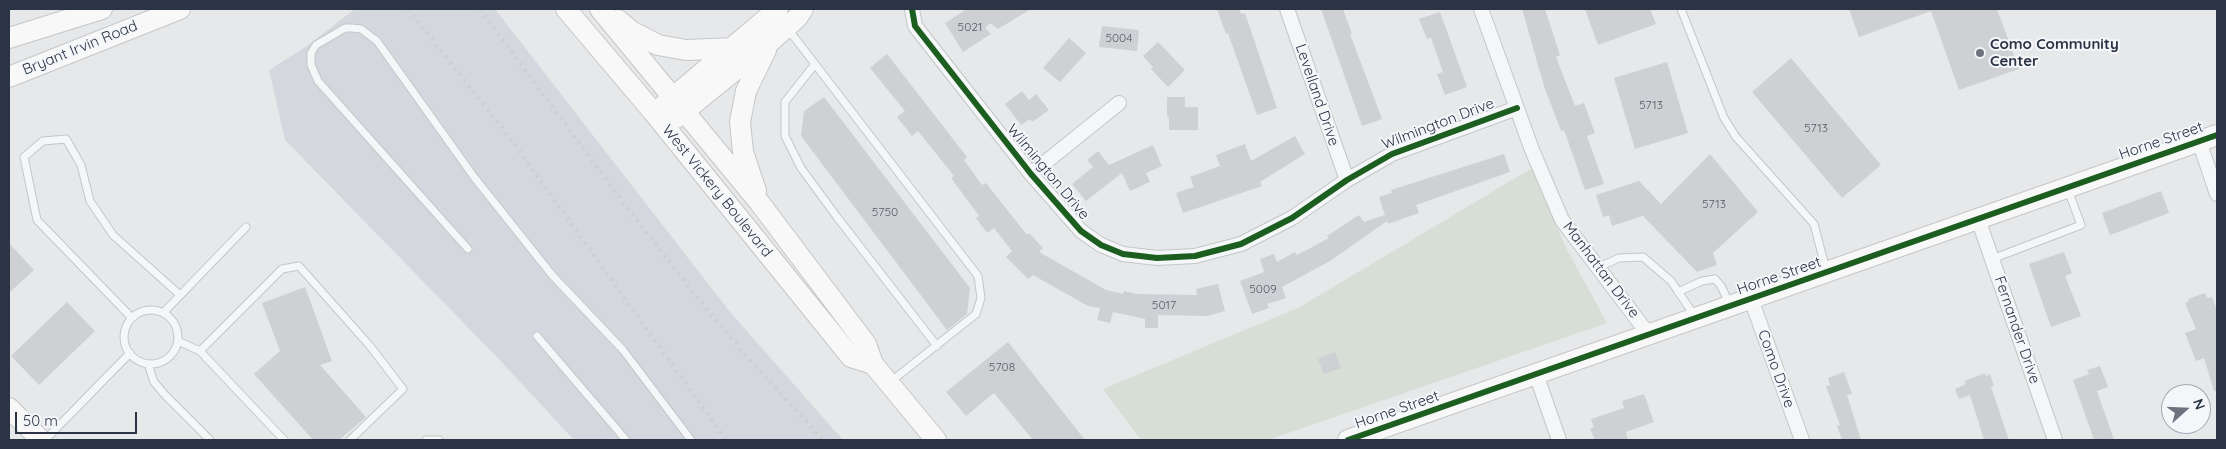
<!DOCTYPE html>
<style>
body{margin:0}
#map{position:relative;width:2226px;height:449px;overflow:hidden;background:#e6e8ea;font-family:Quicksand,sans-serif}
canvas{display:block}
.frame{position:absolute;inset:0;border:10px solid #2b3445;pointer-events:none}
.north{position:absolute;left:2161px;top:384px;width:50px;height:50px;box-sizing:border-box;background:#f4f6f9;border:1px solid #a4a8b1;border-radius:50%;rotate:70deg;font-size:14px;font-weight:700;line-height:20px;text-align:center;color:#2b3445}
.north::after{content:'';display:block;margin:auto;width:18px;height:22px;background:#6c737f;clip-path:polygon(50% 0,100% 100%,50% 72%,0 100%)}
.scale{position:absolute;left:15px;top:412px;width:122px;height:22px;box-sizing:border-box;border:2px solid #2b3445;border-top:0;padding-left:6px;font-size:15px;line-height:18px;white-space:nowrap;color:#2b3445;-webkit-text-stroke:4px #f4f6f9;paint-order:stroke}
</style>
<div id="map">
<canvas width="2226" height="449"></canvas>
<div class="frame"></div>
<div class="north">N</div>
<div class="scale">50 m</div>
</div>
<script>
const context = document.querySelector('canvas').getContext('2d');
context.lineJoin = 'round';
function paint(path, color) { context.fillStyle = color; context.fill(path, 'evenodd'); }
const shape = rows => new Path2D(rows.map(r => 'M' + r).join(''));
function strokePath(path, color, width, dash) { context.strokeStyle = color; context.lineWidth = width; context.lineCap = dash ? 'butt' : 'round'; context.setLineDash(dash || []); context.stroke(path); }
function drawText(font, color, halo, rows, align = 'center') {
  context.font = font + ' Quicksand,sans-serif'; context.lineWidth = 4; context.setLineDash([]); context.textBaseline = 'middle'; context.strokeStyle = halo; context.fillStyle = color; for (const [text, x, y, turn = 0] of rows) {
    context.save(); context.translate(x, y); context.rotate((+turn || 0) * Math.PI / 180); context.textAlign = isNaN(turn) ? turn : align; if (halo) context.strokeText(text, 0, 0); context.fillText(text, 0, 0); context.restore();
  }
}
const built = shape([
 [355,9,495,9,730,312,843,440,574,440,495,355,285,140,269,70,307,46]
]);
const green = shape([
 [1532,168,1567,250,1607,323,1268,440,1141,440,1103,389,1300,307]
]);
const building = shape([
 [967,9,1031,9,998,29,990,23,985,28,991,34,963,52,945,23],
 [1217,9,1239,9,1241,14,1245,13,1277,108,1257,115,1228,33,1226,34],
 [1321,9,1343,9,1352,34,1350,34,1382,119,1362,126],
 [1522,9,1545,9,1560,55,1556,57,1575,106,1584,103,1595,133,1587,136,1604,184,1585,190,1564,130,1561,131,1544,86],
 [1585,9,1650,9,1656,24,1598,45],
 [1849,9,1997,9,2019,69,1959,90,1931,11,1859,37],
 [1440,12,1467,87,1445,95,1437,74,1443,72,1431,38,1427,39,1419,19],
 [1102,26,1139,30,1137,51,1099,47],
 [1069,38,1086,53,1060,82,1043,68],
 [1158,42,1185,70,1168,87,1151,69,1153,67,1143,56],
 [887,54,967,157,964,160,982,185,986,183,1027,235,1029,233,1043,248,1039,252,1106,290,1123,294,1124,291,1136,294,1197,295,1196,289,1218,284,1225,311,1207,316,1158,315,1158,328,1145,328,1145,319,1113,312,1110,323,1097,320,1100,308,1088,306,1033,275,1028,279,1006,257,1012,251,994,228,987,233,976,218,979,216,951,178,954,176,918,131,912,136,897,117,905,111,870,68],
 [1791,58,1881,165,1842,198,1752,92],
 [1667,62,1688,133,1635,149,1614,78],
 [1022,91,1029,100,1036,94,1049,110,1032,122,1030,119,1021,125,1005,104],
 [824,97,970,288,967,314,947,330,801,136,804,111],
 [1167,97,1185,97,1185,107,1198,107,1198,130,1169,130,1169,117,1167,117],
 [1295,136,1305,154,1260,182,1262,186,1183,213,1176,193,1194,187,1190,177,1220,166,1216,155,1245,144,1251,161],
 [1153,145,1162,166,1146,173,1150,182,1130,191,1122,173,1086,201,1072,184,1093,167,1087,160,1098,151,1109,165],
 [1504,154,1510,172,1416,205,1419,213,1388,224,1387,221,1330,261,1282,287,1286,298,1267,304,1269,308,1252,314,1240,281,1264,272,1260,259,1274,254,1277,262,1295,252,1297,255,1329,238,1327,236,1359,215,1364,222,1385,215,1379,197,1392,193,1391,190],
 [1710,154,1758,212,1713,253,1717,265,1697,272,1643,216,1612,226,1609,215,1603,217,1596,195,1639,181,1661,204],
 [2161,191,2169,213,2110,235,2102,213],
 [9,243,34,270,9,293],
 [2064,252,2072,273,2065,276,2081,316,2051,327,2029,264],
 [305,287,332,361,320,365,366,417,339,440,313,440,254,374,280,351,262,303],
 [2205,293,2207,298,2212,297,2217,311,2217,391,2214,391,2204,358,2196,361,2185,333,2196,329,2185,303,2189,301,2188,299],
 [67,302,95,331,39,385,11,356],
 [1008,342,1085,440,1033,440,994,393,966,416,946,392],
 [1335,352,1341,368,1324,374,1318,359],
 [2100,366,2108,387,2097,391,2114,440,2094,440,2073,380,2089,374,2087,370],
 [1844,372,1852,394,1847,395,1861,440,1842,440,1837,426,1840,425,1826,386,1830,385,1828,378],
 [1985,373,1986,376,1990,374,1994,386,1991,387,2009,440,1984,440,1970,395,1959,399,1955,389,1966,384,1964,381],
 [1644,394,1654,422,1626,432,1628,440,1595,440,1590,429,1594,427,1591,419,1624,408,1622,401]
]);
const lane = shape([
 [1681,9,1724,118,1736,137,1814,224,1826,270],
 [788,29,978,276,981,298,976,314,889,383],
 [815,64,785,102,785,136,801,168,837,217,937,346],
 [468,249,318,81,311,65,311,53,316,45,345,28,352,28,361,29,377,41,474,177,552,275,623,350,691,440],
 [1992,259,2081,225,2068,190],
 [1599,267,1619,258,1643,257,1671,281,1694,315],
 [1678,292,1702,281,1715,279,1721,286,1729,303],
 '124 337a27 27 0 1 1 54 0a27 27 0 1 1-54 0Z',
 [163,313,246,227],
 [132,318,37,220,24,157,43,141,66,139,81,165,90,201,113,235,180,295],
 [537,336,626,440],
 [178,341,200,351,284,440],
 [200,351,282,269,299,266,370,346,403,389,350,440],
 [148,364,154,382,165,395,210,440],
 [45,440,130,353],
 [426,440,439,440]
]);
const street = shape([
 [912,9,915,26,1031,174,1081,231,1101,245,1123,254,1157,258,1195,256,1241,244,1292,218,1347,180,1392,154,1517,108],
 [1287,9,1347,180],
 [1481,9,1532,150,1562,220,1649,335],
 [2199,141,2217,194],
 [1031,174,1119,103],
 [1978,219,2055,440],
 [1751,299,1802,440],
 [1536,374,1559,440]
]);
const secondary = shape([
 [566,9,654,113,851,357,873,364],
 [600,9,759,202,866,344,873,364,936,440],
 [618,20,631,31,658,45,686,50,734,48],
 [9,38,102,9],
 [9,77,180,9],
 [664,105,778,9],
 [676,118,771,41,797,18,803,9],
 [756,191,743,152,740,122,746,91,766,50],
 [9,408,41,440],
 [1348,440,2217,135]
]);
const rail = shape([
 [408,9,507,134,726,440],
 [480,9,625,205,703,305,750,360,823,440]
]);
const cycleway = shape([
 [912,9,915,26,1031,174,1081,231,1101,245,1123,254,1157,258,1195,256,1241,244,1292,218,1347,180,1392,154,1517,108],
 [1348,440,2217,135]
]);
const markers = [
 [1980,53,5,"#6c737f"]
];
const numberNames = [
 ["5021",970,27],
 ["5004",1119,38],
 ["5713",1651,105],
 ["5713",1816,128],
 ["5713",1714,204],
 ["5750",885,212],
 ["5009",1263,289],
 ["5017",1164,305],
 ["5708",1002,367]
];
const poiNames = [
 ["Como Community",1990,44],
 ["Center",1990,61]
];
const streetNames = [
 ["Bryant Irvin Road",80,48,-22],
 ["Levelland Drive",1317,95,71],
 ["Wilmington Drive",1438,124,-21],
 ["Horne Street",2161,141,-19],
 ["Wilmington Drive",1048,172,50],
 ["West Vickery Boulevard",717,191,51],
 ["Manhattan Drive",1601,270,53],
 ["Horne Street",1779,276,-19],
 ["Fernander Drive",2017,330,71],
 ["Como Drive",1776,369,70],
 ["Horne Street",1397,410,-19]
];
paint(built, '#d4d7dd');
paint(green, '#d6ded6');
paint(building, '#ced0d3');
strokePath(lane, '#c4c6c8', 9);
strokePath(street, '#c4c6c8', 16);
strokePath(secondary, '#c4c6c8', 22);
strokePath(lane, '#f5f6f7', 7);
strokePath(street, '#f5f6f7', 14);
strokePath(secondary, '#f8f8f8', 20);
strokePath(rail, '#cecfd2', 4, [2.5, 5]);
strokePath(cycleway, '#1b5e20', 6);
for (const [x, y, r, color] of markers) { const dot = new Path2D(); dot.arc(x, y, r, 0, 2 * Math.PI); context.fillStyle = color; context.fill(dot); strokePath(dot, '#f4f6f9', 2); }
drawText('12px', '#545c69', null, numberNames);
drawText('bold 15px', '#2b3445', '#f4f6f9', poiNames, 'left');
drawText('15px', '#2b3445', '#f4f6f9', streetNames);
</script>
